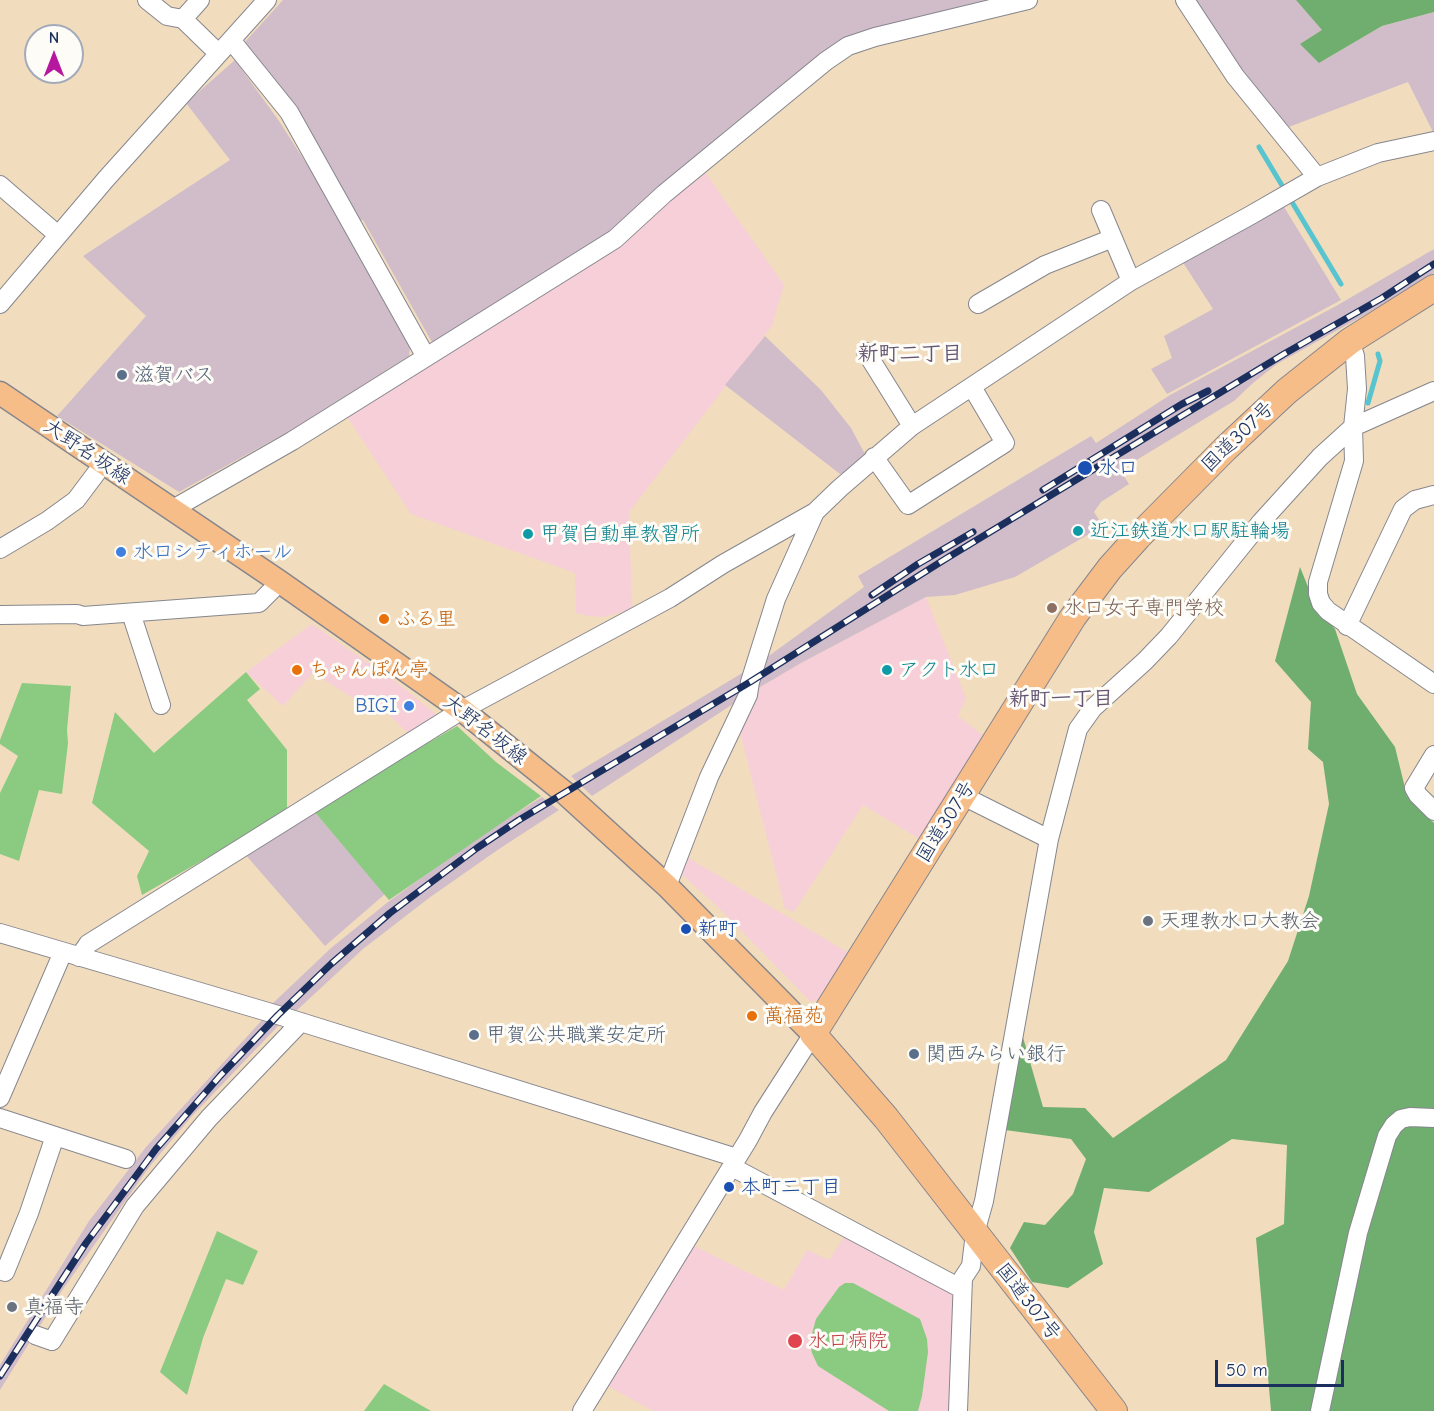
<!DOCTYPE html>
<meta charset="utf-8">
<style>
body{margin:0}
#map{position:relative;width:1434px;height:1411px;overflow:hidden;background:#f1ddbd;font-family:"Comic Neue",sans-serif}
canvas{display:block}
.north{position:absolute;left:24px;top:24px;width:60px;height:60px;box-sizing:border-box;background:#fdfcf7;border:2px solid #a3aaba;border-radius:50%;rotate:0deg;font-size:16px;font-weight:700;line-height:24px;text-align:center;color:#1b2f5e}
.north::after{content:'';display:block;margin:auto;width:21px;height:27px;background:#b5179e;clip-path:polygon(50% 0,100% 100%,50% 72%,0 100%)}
.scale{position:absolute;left:1215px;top:1360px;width:129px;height:27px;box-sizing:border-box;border:3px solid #1b2f5e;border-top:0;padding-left:8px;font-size:18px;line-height:21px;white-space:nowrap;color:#1b2f5e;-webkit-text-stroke:4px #fdfcf7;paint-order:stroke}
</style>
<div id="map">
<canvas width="1434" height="1411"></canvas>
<div class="north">N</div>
<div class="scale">50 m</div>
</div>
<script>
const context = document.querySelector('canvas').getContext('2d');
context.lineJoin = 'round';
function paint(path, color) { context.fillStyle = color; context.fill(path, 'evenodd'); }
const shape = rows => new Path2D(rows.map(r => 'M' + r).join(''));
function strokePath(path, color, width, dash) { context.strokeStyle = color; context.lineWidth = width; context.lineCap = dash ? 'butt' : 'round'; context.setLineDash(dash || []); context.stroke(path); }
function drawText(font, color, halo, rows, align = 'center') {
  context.font = font + ' "Comic Neue","Klee One",sans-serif'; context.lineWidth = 6; context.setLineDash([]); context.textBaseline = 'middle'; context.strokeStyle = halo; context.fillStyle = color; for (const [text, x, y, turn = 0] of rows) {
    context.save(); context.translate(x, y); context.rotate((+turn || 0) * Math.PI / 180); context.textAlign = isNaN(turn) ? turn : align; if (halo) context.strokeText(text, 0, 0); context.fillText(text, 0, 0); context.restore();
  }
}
const built = shape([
 [705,172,784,285,772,326,629,512,632,609,604,617,589,616,576,613,575,573,411,514,346,415,615,247],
 [926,597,966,698,958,716,989,740,923,841,863,805,794,912,785,909,738,724,750,693,801,663],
 [312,624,396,682,437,715,431,722,411,736,386,712,382,716,313,673,283,706,246,672],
 [687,857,854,956,823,998,811,1002,716,905,679,872],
 [844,1237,959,1296,952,1411,653,1411,606,1385,692,1245,784,1290,807,1250,829,1260]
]);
const industrial = shape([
 [283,0,993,0,827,51,725,131,592,248,433,344,363,220,358,221,244,43],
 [1192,0,1296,0,1323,30,1319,63,1382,26,1434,12,1434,134,1408,82,1286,128,1242,73],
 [235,60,279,121,322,188,410,347,409,356,291,430,179,492,57,416,146,316,83,256,230,160,186,103],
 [1281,202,1341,300,1167,394,1151,369,1172,358,1164,336,1213,309,1182,261],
 [1434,249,1434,273,1393,299,1277,364,1253,383,1234,401,1120,470,1129,484,1101,502,1094,512,1103,526,1015,577,955,595,926,597,801,663,750,693,592,796,571,776,759,663,864,587,858,576,1091,436,1096,443,1170,395,1336,306],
 [765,336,821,390,851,428,865,454,843,473,840,474,725,385],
 [542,797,559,810,499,849,429,898,363,949,295,1012,271,1005,331,948,388,902,474,840],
 [313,810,385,894,325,946,244,853],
 [263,1019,280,1024,192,1116,150,1166,61,1292,0,1390,0,1365,89,1221,146,1147]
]);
const green = shape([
 [246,672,260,689,247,700,287,750,287,812,142,895,137,876,149,851,92,803,115,712,154,753],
 [22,683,71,686,67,730,68,743,62,794,39,790,19,861,0,854,0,793,18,756,0,744,0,740],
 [457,726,496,762,541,796,389,900,313,810],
 [217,1231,258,1251,243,1285,226,1279,203,1338,187,1395,160,1372],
 [845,1283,853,1283,920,1319,927,1339,928,1352,922,1396,918,1411,889,1411,818,1366,812,1353,810,1343,813,1330,816,1319,839,1287],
 [384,1384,431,1411,364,1411]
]);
const forest = shape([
 [1296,0,1434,0,1434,12,1382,26,1319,63,1300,44,1322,30],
 [1300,567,1315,604,1335,629,1357,694,1395,747,1407,796,1434,823,1434,1411,1271,1411,1256,1238,1284,1224,1287,1145,1232,1139,1149,1192,1104,1188,1094,1232,1103,1264,1068,1288,1032,1282,1010,1248,1024,1222,1045,1225,1073,1194,1086,1159,1071,1139,1005,1130,1022,1034,1043,1107,1085,1108,1113,1138,1226,1060,1288,961,1309,896,1329,804,1323,762,1308,749,1311,702,1275,661]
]);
const stream = shape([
 [1259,147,1341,284],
 [1368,403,1380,361,1378,354]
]);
const minor = shape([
 [147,0,167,16,183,19,200,0],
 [1185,0,1235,76,1317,177],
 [183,19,218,53],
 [231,40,289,112,426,357],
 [0,185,58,235],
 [1101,210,1131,281],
 [0,304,106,179,267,0],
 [978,304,1045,265,1113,238],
 [1350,341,1355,356,1357,389,1353,427,1354,461,1318,582,1318,594,1321,603,1328,611,1434,684],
 [866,352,912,426],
 [874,457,908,505,1005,443,972,387],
 [173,509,292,441,615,239,664,194,826,61,848,46,875,37,1028,0],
 [0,549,47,521,76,500,97,472,102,462],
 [131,613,161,705],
 [0,615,77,614,83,616,259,603,280,582],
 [1347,626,1403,509,1415,500,1434,495],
 [1434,755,1414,788,1418,795,1434,811],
 [963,796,1049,839],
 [667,886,709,777,748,695,750,682,776,599,815,512],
 [0,933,278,1015,737,1158],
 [79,957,88,944,462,710,670,598,723,564,815,512,840,488,912,426,1131,281,1251,215,1317,177,1378,153,1434,141],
 [0,1098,63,952],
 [0,1118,126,1159],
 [732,1167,962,1289],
 [0,1270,5,1272,29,1213,55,1136],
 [35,1335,52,1341,135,1206,209,1118,301,1022],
 [582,1411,748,1140,763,1112,813,1034],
 [958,1411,963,1278,971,1266,975,1233,984,1201,1049,839,1078,729,1093,708,1145,661,1169,636,1261,522,1320,457,1353,427,1434,391],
 [1320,1411,1358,1233,1387,1136,1394,1125,1401,1119,1410,1117,1434,1118]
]);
const major = shape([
 [0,393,280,582,462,710,565,793,667,886,813,1034]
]);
const highway = shape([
 [1114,1411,886,1118,813,1034,1073,617,1110,568,1138,537,1225,449,1287,391,1350,341,1434,288]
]);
const rail = shape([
 [1043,490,1182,404,1208,391],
 [872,595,918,564,973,532],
 [0,1376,86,1243,156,1149,220,1076,278,1015,331,964,390,913,477,848,519,820,750,682,947,558,1284,354,1382,298,1434,264]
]);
const markers = [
 [122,375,6,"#5c6f8a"],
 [1085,468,8,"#1a4fb4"],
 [1078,531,6,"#0f9aa8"],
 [528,534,6,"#0f9aa8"],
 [121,552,6,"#3f7fe0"],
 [1052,608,6,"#8d6e63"],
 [384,619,6,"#e8710a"],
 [297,670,6,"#e8710a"],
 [887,670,6,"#0f9aa8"],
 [409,706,6,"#3f7fe0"],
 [1148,921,6,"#6b7280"],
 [686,929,6,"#1a4fb4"],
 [752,1016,6,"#e8710a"],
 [474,1035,6,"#5c6f8a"],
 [914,1054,6,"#5c6f8a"],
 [729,1187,6,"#1a4fb4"],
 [12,1307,6,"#6b7280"],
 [795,1341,8,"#e0444e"]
];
const serviceNames = [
 ["滋賀バス",134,375],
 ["甲賀公共職業安定所",486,1035],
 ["関西みらい銀行",926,1054]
];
const streetNames = [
 ["国道307号",1238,437,-44],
 ["大野名坂線",87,452,34],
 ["大野名坂線",485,730,38],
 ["国道307号",946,822,-58],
 ["国道307号",1028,1302,52]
];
const transitNames = [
 ["水口",1098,468],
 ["新町",698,929],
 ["本町二丁目",741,1187]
];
const cultureNames = [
 ["近江鉄道水口駅駐輪場",1090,531],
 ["甲賀自動車教習所",540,534],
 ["アクト水口",899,670]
];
const shopNames = [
 ["水口シティホール",133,552],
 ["BIGI",397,706,"right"]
];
const educationNames = [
 ["水口女子専門学校",1064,608]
];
const foodNames = [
 ["ふる里",396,619],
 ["ちゃんぽん亭",309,670],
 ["萬福苑",764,1016]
];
const worshipNames = [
 ["天理教水口大教会",1160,921],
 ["真福寺",24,1307]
];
const healthNames = [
 ["水口病院",808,1341]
];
const neighbourhoodNames = [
 ["新町二丁目",910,354],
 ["新町一丁目",1061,699]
];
paint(built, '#f6cfd8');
paint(industrial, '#d1bdca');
paint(green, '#8bca81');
paint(forest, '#70ae6f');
strokePath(stream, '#58c4cf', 5);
strokePath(minor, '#86868e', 20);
strokePath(major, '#86868e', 25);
strokePath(highway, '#86868e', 28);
strokePath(minor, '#fff', 18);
strokePath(major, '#f7bd88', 22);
strokePath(highway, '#f7bd88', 26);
strokePath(rail, '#1b2f5e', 7);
strokePath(rail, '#fdfcf7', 4.5, [14]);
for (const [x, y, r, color] of markers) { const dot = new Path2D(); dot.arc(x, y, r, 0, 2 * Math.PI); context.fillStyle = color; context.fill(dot); strokePath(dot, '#fdfcf7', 2); }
drawText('20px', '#4e5e75', '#fdfcf7', serviceNames, 'left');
drawText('20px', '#1b2f5e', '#fdfcf7', streetNames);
drawText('20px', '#164399', '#fdfcf7', transitNames, 'left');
drawText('20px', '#0d838f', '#fdfcf7', cultureNames, 'left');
drawText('20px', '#366cbe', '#fdfcf7', shopNames, 'left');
drawText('20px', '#785e54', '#fdfcf7', educationNames, 'left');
drawText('20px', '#c56008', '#fdfcf7', foodNames, 'left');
drawText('20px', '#5b616d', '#fdfcf7', worshipNames, 'left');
drawText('20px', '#be3a42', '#fdfcf7', healthNames, 'left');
drawText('bold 21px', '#645573', '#fdfcf7', neighbourhoodNames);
</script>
